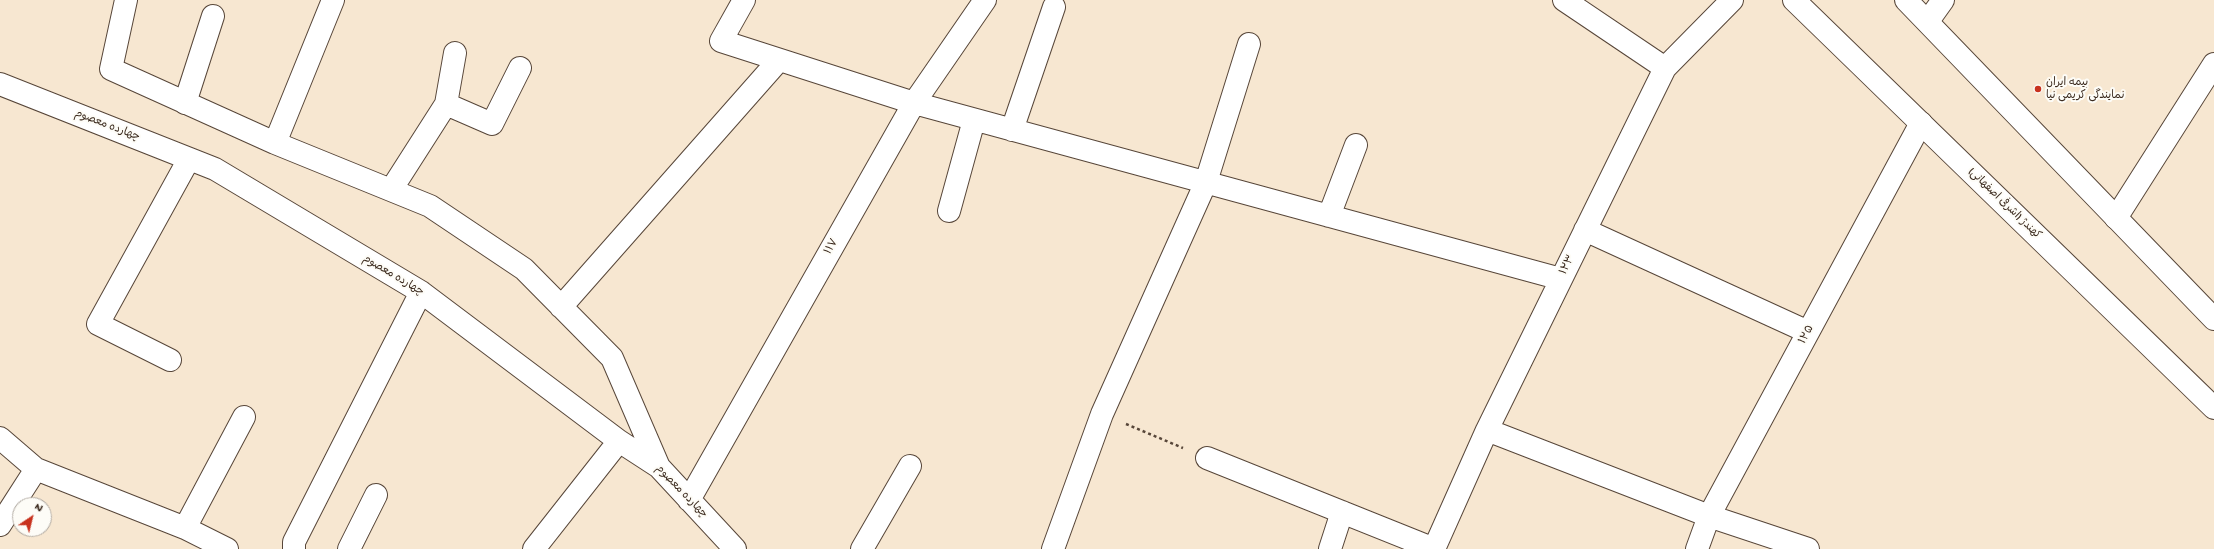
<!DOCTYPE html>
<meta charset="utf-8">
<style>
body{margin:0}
#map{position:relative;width:2214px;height:549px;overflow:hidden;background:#f7e7d1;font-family:"Gochi Hand",sans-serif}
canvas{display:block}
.north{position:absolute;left:12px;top:497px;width:40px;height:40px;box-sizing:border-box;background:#fdfcf7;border:1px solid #afa8a0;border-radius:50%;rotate:35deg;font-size:11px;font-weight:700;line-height:16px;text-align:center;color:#3b2a1e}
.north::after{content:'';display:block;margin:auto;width:14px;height:18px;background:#c8321e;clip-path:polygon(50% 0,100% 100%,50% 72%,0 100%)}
</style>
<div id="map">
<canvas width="2214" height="549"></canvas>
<div class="north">N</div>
</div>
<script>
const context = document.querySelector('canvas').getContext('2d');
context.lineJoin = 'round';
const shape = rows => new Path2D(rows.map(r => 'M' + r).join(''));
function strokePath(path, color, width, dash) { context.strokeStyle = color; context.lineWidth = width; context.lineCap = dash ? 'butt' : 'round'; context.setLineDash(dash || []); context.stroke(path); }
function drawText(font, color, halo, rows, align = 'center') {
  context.font = font + ' "Gochi Hand","Playpen Sans Arabic",sans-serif'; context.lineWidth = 4; context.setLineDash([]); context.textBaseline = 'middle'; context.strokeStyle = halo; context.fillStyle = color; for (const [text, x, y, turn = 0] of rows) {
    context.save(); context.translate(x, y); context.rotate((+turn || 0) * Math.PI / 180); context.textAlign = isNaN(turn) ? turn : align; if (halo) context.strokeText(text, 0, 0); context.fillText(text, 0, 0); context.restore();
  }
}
const path = shape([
 [1126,424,1183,448]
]);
const minor = shape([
 [126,0,111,69,275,143,430,206,524,269,612,358,659,467],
 [744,0,721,41,914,103,1561,279],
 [1564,0,1665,68],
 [1928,21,1943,0],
 [0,84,215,169,421,292,619,441,659,467,735,549],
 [185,103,213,16],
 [446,104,492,124,520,68],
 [1012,130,1054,7],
 [275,143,333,0],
 [391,190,446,104,455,53],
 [949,211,974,120],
 [1329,216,1356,145],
 [2116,218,2214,64],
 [1585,230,1808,332],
 [561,307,779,60],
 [170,360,98,324,189,159],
 [1487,430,1709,516,1808,549],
 [0,438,36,469,185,528,227,549],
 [1207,458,1434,549],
 [689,500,914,103,985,0],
 [0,525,36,469],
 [185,528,244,417],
 [294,549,294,542,421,292],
 [349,549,376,495],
 [534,549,619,441],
 [862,549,910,466],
 [1053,549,1102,414,1206,182,1249,44],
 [1330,549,1342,512],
 [1434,549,1487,430,1665,68,1732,0],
 [1697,549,1709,516,1921,123]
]);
const primary = shape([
 [1794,0,2214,408],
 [1906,0,2214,319]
]);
const markers = [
 [2038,89,4,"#c8321e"]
];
const poiNames = [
 ["بیمه ایران",2046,83],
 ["نمایندگی کریمی نیا",2046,96]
];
const streetNames = [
 ["چهارده معصوم",107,126,21],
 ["کهندژ (اشرفی اصفهانی)",2004,204,44],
 ["۱۱۷",832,247,-60],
 ["۱۲۳",1568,265,-64],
 ["چهارده معصوم",393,276,31],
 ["۱۲۵",1807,335,-62],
 ["چهارده معصوم",681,492,46]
];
strokePath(minor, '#574639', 24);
strokePath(primary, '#574639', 24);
strokePath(path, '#574639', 2.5, [3, 3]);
strokePath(minor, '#fff', 22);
strokePath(primary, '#fff', 22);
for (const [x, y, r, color] of markers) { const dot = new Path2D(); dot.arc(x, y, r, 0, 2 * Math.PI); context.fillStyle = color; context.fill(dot); strokePath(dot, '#fdfcf7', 1.5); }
drawText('11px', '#3b2a1e', '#fdfcf7', poiNames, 'left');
drawText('11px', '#3b2a1e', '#fdfcf7', streetNames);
</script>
